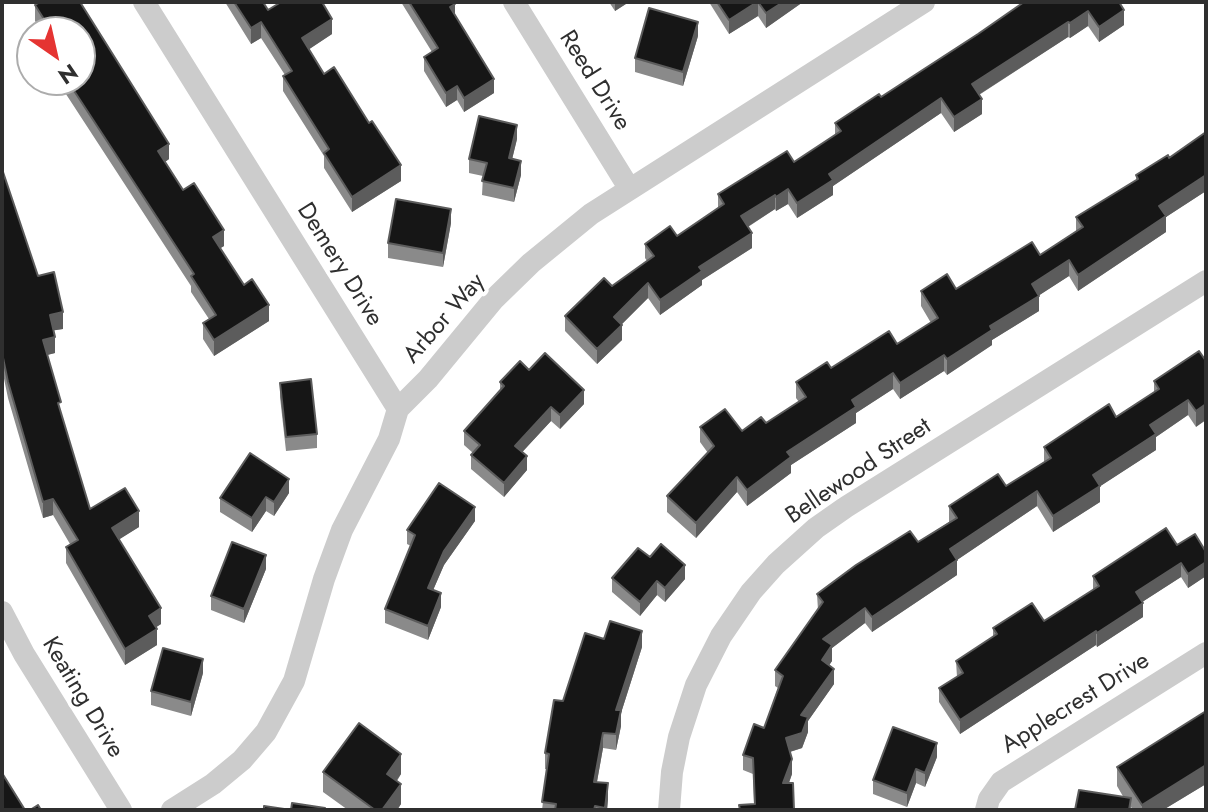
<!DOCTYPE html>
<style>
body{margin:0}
#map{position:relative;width:1208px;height:812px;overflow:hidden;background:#fff;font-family:Jost,sans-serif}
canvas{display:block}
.frame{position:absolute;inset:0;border:4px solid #2f2f2f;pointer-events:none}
.north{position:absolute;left:16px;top:16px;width:80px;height:80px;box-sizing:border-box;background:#fff;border:2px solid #acacac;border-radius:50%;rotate:146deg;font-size:22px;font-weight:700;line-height:32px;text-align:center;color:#2f2f2f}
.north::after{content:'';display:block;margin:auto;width:28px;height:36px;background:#e53432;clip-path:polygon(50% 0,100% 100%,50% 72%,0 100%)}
</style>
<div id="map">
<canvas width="1208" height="812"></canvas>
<div class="frame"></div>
<div class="north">N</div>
</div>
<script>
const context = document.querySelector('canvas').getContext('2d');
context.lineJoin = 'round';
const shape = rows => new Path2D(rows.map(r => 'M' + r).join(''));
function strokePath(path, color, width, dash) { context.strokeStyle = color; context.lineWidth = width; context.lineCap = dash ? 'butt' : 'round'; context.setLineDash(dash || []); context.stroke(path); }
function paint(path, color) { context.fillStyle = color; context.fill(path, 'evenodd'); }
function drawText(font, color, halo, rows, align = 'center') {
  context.font = font + ' Jost,sans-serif'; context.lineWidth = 8; context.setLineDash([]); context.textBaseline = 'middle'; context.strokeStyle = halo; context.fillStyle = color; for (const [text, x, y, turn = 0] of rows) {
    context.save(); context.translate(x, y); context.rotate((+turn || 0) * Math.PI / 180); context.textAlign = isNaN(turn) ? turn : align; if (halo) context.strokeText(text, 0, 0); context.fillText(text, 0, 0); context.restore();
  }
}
const street = shape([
 [144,2,398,409],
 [514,2,629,188],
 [2,612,24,654,121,810],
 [172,810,213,784,242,760,266,732,294,681,324,579,342,530,389,439,398,409,428,379,494,299,531,263,591,214,924,2],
 [669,810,672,772,679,737,696,685,721,636,751,592,776,564,816,528,846,507,1206,281],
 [986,810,989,799,1001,782,1206,653]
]);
const wall = shape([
 [40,2,80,2,169,144,169,159,165,162,183,190,194,183,224,230,224,246,220,248,244,285,252,279,269,305,269,321,214,356,203,339,203,323,209,319,191,292,191,286,62,88,62,80,80,80,80,32,42,32,35,21,35,5],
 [225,2,263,2,268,10,332,34,309,49,324,74,401,181,352,212,324,168,324,156,283,91,283,76,285,75,261,38,251,44],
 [401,2,454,2,455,16,494,93,464,112,457,100,446,107,424,71,424,57,432,52],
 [609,2,629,2,615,11],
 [709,2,803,2,766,28,758,16,729,34],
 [1119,2,1124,25,1099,42,1088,26,1070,38,1068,37,979,95,982,114,954,132,941,113,833,186,833,195,797,218,788,204,776,211,775,209,748,227,752,248,702,280,702,285,660,315,648,298,621,325,622,340,597,364,565,331,565,316,612,286,647,261,645,258,645,244,677,236,718,209,718,194,794,162,835,135,835,123,881,97,978,34],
 [698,36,683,86,635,72,635,58],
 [1206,132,1206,191,1166,217,1166,232,1078,291,1069,276,1039,295,1039,311,992,340,992,345,947,375,944,371,900,399,893,389,856,413,856,423,791,465,791,473,747,506,737,492,696,538,667,512,667,496,708,453,700,442,700,427,742,431,766,423,799,402,796,398,796,382,831,368,897,344,931,323,921,306,921,291,956,289,1040,255,1076,231,1076,217,1136,180,1136,175,1169,158],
 [517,139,512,159,521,175,514,202,482,195,483,176,469,173,469,159],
 [2,169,38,276,63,329,54,330,55,353,47,355,61,413,90,509,139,527,119,539,161,624,156,627,157,645,125,665,66,563,66,547,70,544,53,515,43,518,8,398,2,369],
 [451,223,443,267,388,258,388,243],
 [1199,351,1196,427,1188,415,1156,437,1156,450,1100,486,1100,502,1053,532,1037,506,957,560,957,575,872,632,865,623,832,648,832,661,829,665,834,684,808,721,808,732,802,748,790,752,792,774,789,783,754,804,753,774,743,770,743,755,764,728,778,688,775,686,775,670,818,610,817,594,918,542,949,522,949,506,1006,486,1044,462,1044,447,1116,417,1154,392,1154,381],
 [529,370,584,404,560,429,551,421,522,452,527,470,504,497,471,469,471,455,473,453,464,445,464,431,500,390,500,382],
 [280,383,317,434,317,448,286,451,280,397],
 [289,493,274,516,266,511,252,532,220,512,220,498],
 [475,521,444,565,433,590,441,607,428,640,385,623,385,609,411,546,407,544,407,530],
 [1177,545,1206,552,1206,576,1188,588,1181,577,1142,602,1143,617,1097,647,1096,645,960,734,939,702,939,688,957,677,956,661,993,637,993,628,1044,621,1093,590,1093,576],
 [650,557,685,579,665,602,657,595,640,616,612,592,612,578],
 [266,569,244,623,211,610,211,596],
 [604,639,642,647,621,713,621,726,616,750,603,748,597,782,608,799,607,810,542,810,547,769,545,769,545,753,563,701],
 [203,673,191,716,151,705,151,691],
 [937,757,925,787,916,783,907,807,873,794,873,780],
 [1117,767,1206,784,1163,810,1133,810,1131,807,1131,810,1117,786],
 [323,772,401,774,397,781,401,804,397,810,348,810,323,792]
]);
const shadedWall = shape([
 [615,2,629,2,615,11],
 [758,2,758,16,729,34,729,20],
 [783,2,803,2,766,28,766,13],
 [455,4,455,18,450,7],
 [1124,10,1124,25,1099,42,1099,27],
 [1088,11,1088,26,1070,38,1070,23],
 [332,19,332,34,302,54,302,38],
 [261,22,261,38,251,44,251,28],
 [698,22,698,36,683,86,683,72],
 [1068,22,1068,37,972,99,972,84],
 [494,79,494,93,464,112,464,98],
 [457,86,457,100,446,107,446,93],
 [941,98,941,113,833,186,833,195,797,218,797,203,829,174],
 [982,99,982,114,954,132,954,117],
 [517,125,517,139,509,172,509,158],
 [169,144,169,159,158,167,158,151],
 [521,161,521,175,514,202,514,188],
 [401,165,401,181,352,212,352,197],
 [1206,175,1206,191,1166,217,1166,232,1078,291,1078,275,1159,206],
 [788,189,788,204,776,211,776,197],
 [775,195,775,209,741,231,741,216],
 [451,209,451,223,443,267,443,253],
 [224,230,224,246,213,253,213,237],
 [752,233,752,248,702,280,702,285,660,315,660,300,699,267],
 [1069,260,1069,276,1032,300,1032,284],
 [648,283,648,298,614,332,614,317],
 [1039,296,1039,311,992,340,992,345,947,375,947,359,990,326],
 [269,305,269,321,214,356,214,340],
 [63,312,63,329,50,331,50,315],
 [622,325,622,340,597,364,597,349],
 [55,337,55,353,43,356,43,340],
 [944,355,944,371,900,399,900,383],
 [893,373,893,389,856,413,856,423,791,465,791,473,747,506,747,490,787,452,852,400],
 [584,390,584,404,560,429,560,415],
 [1188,400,1188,415,1156,437,1156,450,1096,489,1100,486,1100,502,1053,532,1053,516,1093,475,1150,425],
 [1206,404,1206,420,1196,427,1196,411],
 [551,407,551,421,515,460,515,446],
 [527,456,527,470,504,497,504,483],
 [737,477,737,492,696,538,696,523],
 [289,479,289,493,274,516,274,502],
 [1037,491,1037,506,957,560,957,575,872,632,872,617,950,549],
 [266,497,266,511,252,532,252,518],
 [53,499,53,515,43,518,43,502],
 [475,507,475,521,444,565,428,602,428,588,444,551],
 [139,511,139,527,112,544,112,528],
 [266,555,266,569,244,623,244,609],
 [1206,562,1206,576,1188,588,1188,574],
 [1181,563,1181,577,1136,606,1136,592],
 [685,565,685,579,665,602,665,588],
 [657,581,657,595,640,616,640,602],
 [441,593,441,607,428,640,428,626],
 [1143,603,1143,617,1097,647,1097,633],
 [161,608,161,624,149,632,149,616],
 [865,608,865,623,832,648,832,661,822,676,823,639],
 [157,629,157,645,125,665,125,649],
 [642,631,642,647,621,713,621,726,616,750,616,710],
 [1096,631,1096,645,960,734,960,720],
 [203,659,203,673,191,716,191,702],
 [834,669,834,684,808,721,808,732,802,748,786,753,786,738],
 [603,733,603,748,594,798,594,782],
 [937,743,937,757,925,787,925,773],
 [401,754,401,774,387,794,387,774],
 [792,759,792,774,783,799,783,783],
 [1206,765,1206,784,1163,810,1142,810,1142,805],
 [916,769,916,783,907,807,907,793],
 [608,783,608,799,607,810,605,810],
 [401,784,401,804,397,810,382,810]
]);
const building = shape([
 [40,2,80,2,169,144,158,151,183,190,194,183,224,230,213,237,244,285,252,279,269,305,214,340,203,323,216,315,191,276,194,274,67,80,80,80,80,32,52,32,35,5,40,2],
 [234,2,263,2,268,10,281,2,322,2,332,19,302,38,324,74,334,67,369,123,372,121,401,165,352,197,324,153,329,149,283,76,292,71,261,22,251,28,234,2],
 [409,2,454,2,455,4,450,7,494,79,464,98,457,86,446,93,424,57,438,48,409,2],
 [717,2,757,2,729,20,717,2],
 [758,2,783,2,766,13,758,2],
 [1024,2,1119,2,1124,10,1099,27,1088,11,1070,23,1068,22,972,84,982,99,954,117,941,98,829,174,833,180,797,203,788,189,776,197,775,195,741,216,752,233,699,267,702,271,660,300,648,283,614,317,622,325,597,349,565,316,604,278,612,286,654,256,645,244,670,226,677,236,724,204,718,194,787,151,794,162,841,131,835,123,879,94,881,97,978,34,1024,2],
 [649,8,698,22,683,72,635,58,649,8],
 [479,116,517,125,509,158,521,161,514,188,482,181,487,163,469,159,479,116],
 [1206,132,1206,175,1159,206,1166,216,1078,275,1069,260,1032,284,1039,296,990,326,992,330,947,359,944,355,900,383,893,373,852,400,856,407,787,452,791,457,747,490,737,477,696,523,667,496,714,446,700,427,725,409,742,431,761,417,766,423,806,397,796,382,827,362,831,368,889,331,897,344,938,318,921,291,947,274,956,289,1032,242,1040,255,1083,227,1076,217,1138,179,1136,175,1168,155,1169,158,1206,132],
 [2,169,38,276,54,272,63,312,50,315,55,337,43,340,61,402,58,403,90,509,125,488,139,511,112,528,161,608,149,616,157,629,125,649,66,547,78,540,53,499,43,502,8,382,2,353,2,169],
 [396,199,451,209,443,253,388,243,396,199],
 [1199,351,1206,361,1206,404,1196,411,1188,400,1150,425,1156,434,1093,475,1100,486,1053,516,1037,491,950,549,957,560,872,617,865,608,823,639,832,645,822,660,834,669,801,715,808,717,802,733,786,738,792,759,783,783,793,783,794,810,740,810,739,805,755,804,753,758,743,755,754,724,764,728,783,676,775,670,823,602,817,594,856,565,910,531,918,542,957,518,949,506,998,474,1006,486,1051,458,1044,447,1109,404,1116,417,1159,389,1154,381,1199,351],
 [545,353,584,390,560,415,551,407,515,446,527,456,504,483,471,455,480,445,464,431,504,386,500,382,520,361,529,370,545,353],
 [311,379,317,434,286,437,280,383,311,379],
 [250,453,289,479,274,502,266,497,252,518,220,498,250,453],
 [439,483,475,507,444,551,428,588,441,593,428,626,385,609,415,535,407,530,439,483],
 [1166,528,1177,545,1195,534,1206,552,1206,562,1188,574,1181,563,1136,592,1143,603,1097,633,1096,631,960,720,939,688,963,673,956,661,997,634,993,628,1032,603,1044,621,1099,586,1093,576,1166,528],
 [232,542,266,555,244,609,211,596,232,542],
 [661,544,685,565,665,588,657,581,640,602,612,578,638,548,650,557,661,544],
 [610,621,642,631,616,710,621,710,616,734,603,733,594,782,608,783,605,808,595,806,594,810,555,810,556,804,542,802,549,754,545,753,554,700,563,701,585,633,604,639,610,621],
 [163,648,203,659,191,702,151,691,163,648],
 [1206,711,1206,765,1142,805,1117,767,1206,711],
 [359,723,401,754,387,774,401,784,382,810,375,810,323,772,359,723],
 [893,727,937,743,925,773,916,769,907,793,873,780,893,727],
 [2,773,25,810,2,810,2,773],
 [1079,790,1131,798,1129,810,1075,810,1079,790],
 [292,803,325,808,324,810,264,810,264,806,291,810,292,803],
 [38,805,41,810,30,810,38,805]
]);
const streetNames = [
 ["Reed Drive",594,81,58],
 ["Demery Drive",339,265,58],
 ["Arbor Way",445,319,-49],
 ["Bellewood Street",859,472,-34],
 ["Keating Drive",82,698,59],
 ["Applecrest Drive",1076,704,-32]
];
strokePath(street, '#ccc', 22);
paint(wall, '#8a8a8a');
paint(shadedWall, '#5c5c5c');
paint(building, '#161616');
strokePath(building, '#5c5c5c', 2);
drawText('24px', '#2f2f2f', '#fff', streetNames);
</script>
